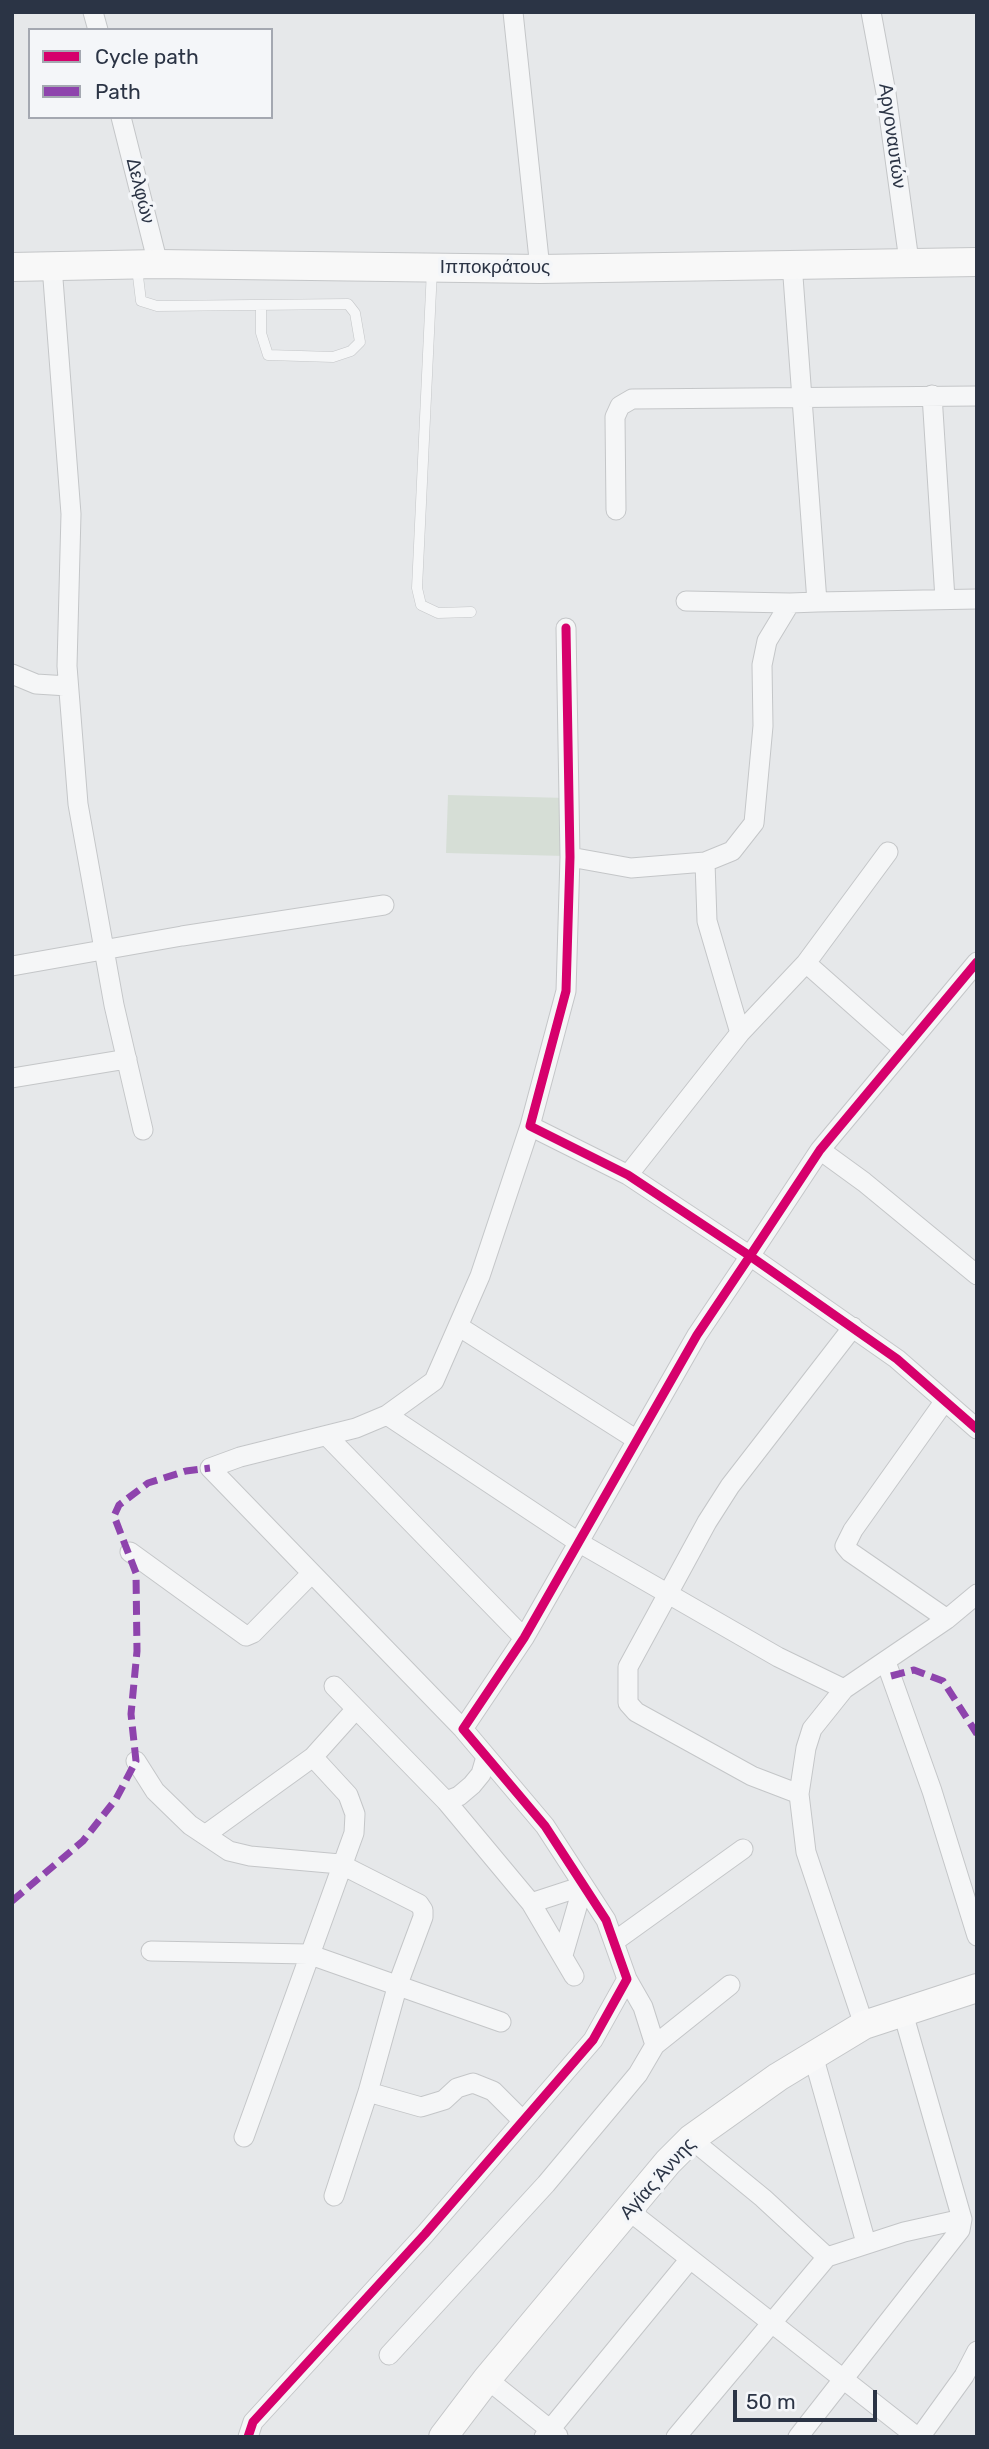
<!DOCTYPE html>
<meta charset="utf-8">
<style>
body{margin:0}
#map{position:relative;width:989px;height:2449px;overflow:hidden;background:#e6e8ea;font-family:Rubik,sans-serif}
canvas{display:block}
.frame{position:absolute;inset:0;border:14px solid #2b3445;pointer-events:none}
.legend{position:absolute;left:28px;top:28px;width:245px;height:91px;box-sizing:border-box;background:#f4f6f9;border:2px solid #a4a8b1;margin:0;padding:9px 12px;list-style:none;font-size:21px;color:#2b3445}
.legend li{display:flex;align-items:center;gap:14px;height:35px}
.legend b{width:35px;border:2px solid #a4a8b1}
.scale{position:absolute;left:733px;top:2390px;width:144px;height:32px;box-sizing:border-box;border:4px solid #2b3445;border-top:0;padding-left:9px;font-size:21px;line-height:24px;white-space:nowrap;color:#2b3445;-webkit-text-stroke:5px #f4f6f9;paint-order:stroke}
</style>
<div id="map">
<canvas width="989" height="2449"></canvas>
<div class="frame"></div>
<ul class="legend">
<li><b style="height:9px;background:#d6006c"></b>Cycle path</li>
<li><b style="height:9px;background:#8e44ad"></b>Path</li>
</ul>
<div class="scale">50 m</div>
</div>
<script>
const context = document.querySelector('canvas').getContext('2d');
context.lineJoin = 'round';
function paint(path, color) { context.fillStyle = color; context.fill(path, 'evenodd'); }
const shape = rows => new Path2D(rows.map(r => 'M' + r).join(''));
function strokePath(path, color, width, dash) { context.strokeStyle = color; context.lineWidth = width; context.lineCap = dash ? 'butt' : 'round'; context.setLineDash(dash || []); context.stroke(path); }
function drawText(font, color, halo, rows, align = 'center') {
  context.font = font + ' Rubik,sans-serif'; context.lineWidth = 7; context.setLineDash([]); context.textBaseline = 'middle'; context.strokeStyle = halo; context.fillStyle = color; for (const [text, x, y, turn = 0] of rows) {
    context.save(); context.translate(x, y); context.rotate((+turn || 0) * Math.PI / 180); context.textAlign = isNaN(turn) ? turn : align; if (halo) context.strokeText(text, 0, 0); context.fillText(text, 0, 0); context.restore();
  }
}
const green = shape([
 [448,795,567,798,565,856,446,853]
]);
const lane = shape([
 [137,268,141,301,157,306,348,304,355,313,360,342,351,351,333,357,268,355,261,333,261,305],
 [432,269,417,588,421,605,438,613,471,612]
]);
const street = shape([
 [93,12,98,30],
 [513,12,540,269],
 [871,12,886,93,909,261],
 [121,117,158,264],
 [52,266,71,514,67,666,78,804,114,1005,143,1130],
 [932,395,945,599],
 [616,510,615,417,620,406,632,399,977,396],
 [686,601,790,603],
 [817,602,977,599],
 [566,628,570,857,566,991,530,1126,628,1175,750,1256,820,1150,977,962],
 [12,674,36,684,68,686],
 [570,857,631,868,705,862,732,851,754,823,763,726,762,665,767,641,790,603,817,602,792,263],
 [705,862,707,921,740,1033],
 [806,963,888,852],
 [12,966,182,936,384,905],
 [12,1078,127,1059],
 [820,1150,864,1182,977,1275],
 [628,1175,740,1033,806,963,902,1048],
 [458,1326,637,1440],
 [944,1402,853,1530,845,1546,850,1552,947,1619],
 [387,1415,578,1542,778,1657,844,1689],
 [327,1436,524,1638],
 [130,1552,246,1636,253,1633,310,1575],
 [886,1662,932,1791,977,1936],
 [334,1686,446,1801,531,1903,574,1976],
 [463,1729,210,1468,240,1457,356,1428,387,1415,434,1381,480,1276,530,1126],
 [136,1761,155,1791,190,1825,229,1851,250,1856,340,1864,419,1904,423,1910,423,1917,398,1984,368,2092,334,2196],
 [799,1794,752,1776,636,1712,628,1703,628,1667,707,1522,730,1486,853,1327],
 [446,1801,459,1796,472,1785,481,1774,486,1757],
 [205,1835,313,1757,356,1709],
 [531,1903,583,1886],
 [615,1941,743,1849],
 [151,1951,308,1954,501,2022],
 [563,1955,583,1886],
 [627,1979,643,2007,655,2045],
 [864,2025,806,1852,799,1794,806,1748,812,1729,844,1689,947,1619,977,1594],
 [813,2055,866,2243],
 [368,2092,421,2107,444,2100,457,2088,473,2083,493,2091,523,2121],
 [244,2137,354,1833,355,1814,348,1795,313,1757],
 [691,2139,763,2198,827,2257],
 [628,2210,917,2437],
 [389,2355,546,2184,638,2074,655,2045,730,1985],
 [487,2379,558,2436],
 [248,2437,253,2422,425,2234,593,2040,627,1979,606,1920,545,1826,463,1729,524,1638,697,1335,750,1256,897,1359,977,1429],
 [544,2437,690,2259],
 [676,2437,827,2257,904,2232,962,2219],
 [798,2437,960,2230,962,2219,903,2013],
 [920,2437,964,2376,977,2351]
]);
const secondary = shape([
 [12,267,158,264,540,269,977,262],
 [443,2437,487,2379,668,2162,691,2139,778,2077,864,2025,977,1988]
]);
const quiet = shape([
 [891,1676,914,1670,943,1681,977,1734],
 [12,1901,83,1841,116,1799,136,1761,131,1714,137,1651,136,1573,114,1516,119,1505,148,1483,186,1471,210,1468]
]);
const cycleway = shape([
 [566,628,570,857,566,991,530,1126,628,1175,750,1256,820,1150,977,962],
 [248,2437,253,2422,425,2234,593,2040,627,1979,606,1920,545,1826,463,1729,524,1638,697,1335,750,1256,897,1359,977,1429]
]);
const streetNames = [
 ["Αργοναυτών",892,136,82],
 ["Δελφών",140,191,76],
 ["Ιπποκράτους",495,268],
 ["Αγίας Άννης",658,2179,-48]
];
paint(green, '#d6ded6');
strokePath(lane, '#c4c6c8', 11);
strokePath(street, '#c4c6c8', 21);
strokePath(secondary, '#c4c6c8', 30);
strokePath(lane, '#f5f6f7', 10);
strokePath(street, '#f5f6f7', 19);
strokePath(secondary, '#f8f8f8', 28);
strokePath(quiet, '#8e44ad', 7, [14, 7]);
strokePath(cycleway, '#d6006c', 9);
drawText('19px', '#2b3445', '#f4f6f9', streetNames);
</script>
